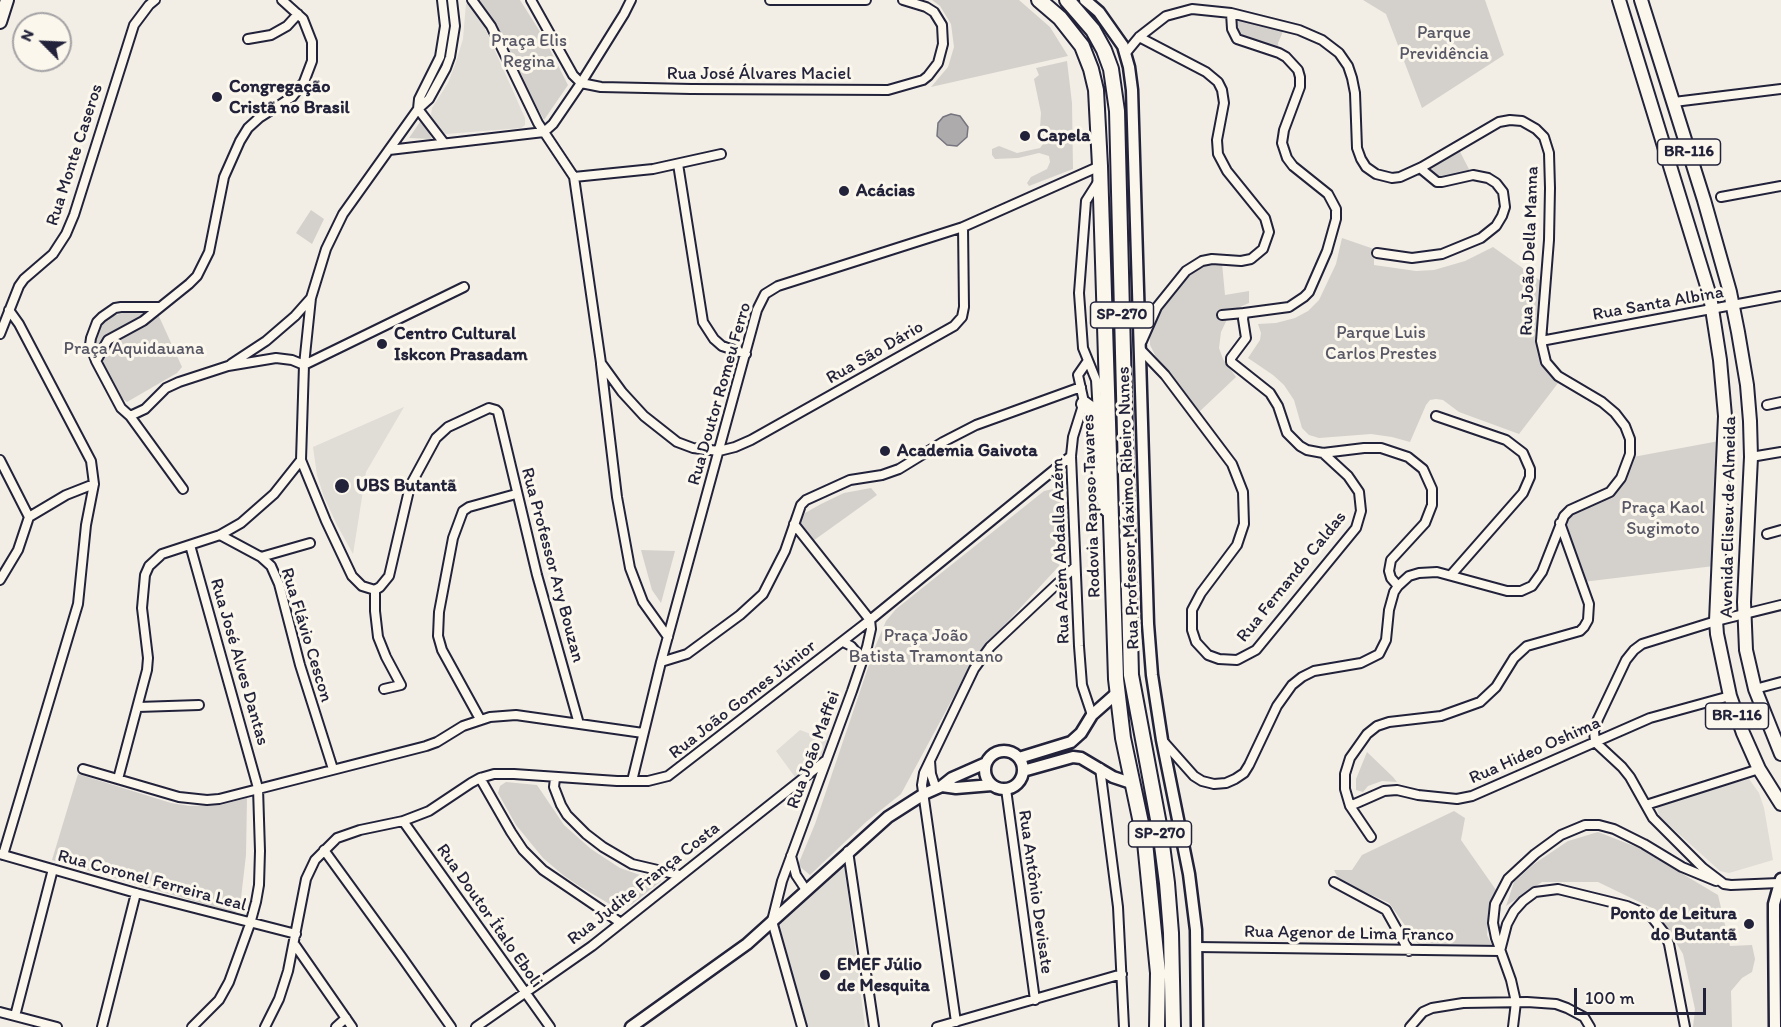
<!DOCTYPE html>
<meta charset="utf-8">
<style>
body{margin:0}
#map{position:relative;width:1781px;height:1027px;overflow:hidden;background:#f2eee5;font-family:Itim,sans-serif}
canvas{display:block}
.north{position:absolute;left:12px;top:12px;width:60px;height:60px;box-sizing:border-box;background:#fbf7ec;border:2px solid #a4a2a5;border-radius:50%;rotate:294deg;font-size:16px;font-weight:700;line-height:24px;text-align:center;color:#22223b}
.north::after{content:'';display:block;margin:auto;width:21px;height:27px;background:#22223b;clip-path:polygon(50% 0,100% 100%,50% 72%,0 100%)}
.scale{position:absolute;left:1574px;top:988px;width:132px;height:27px;box-sizing:border-box;border:3px solid #22223b;border-top:0;padding-left:8px;font-size:18px;line-height:21px;white-space:nowrap;color:#22223b;-webkit-text-stroke:4px #fbf7ec;paint-order:stroke}
</style>
<div id="map">
<canvas width="1781" height="1027"></canvas>
<div class="north">N</div>
<div class="scale">100 m</div>
</div>
<script>
const context = document.querySelector('canvas').getContext('2d');
context.lineJoin = 'round';
function paint(path, color) { context.fillStyle = color; context.fill(path, 'evenodd'); }
const shape = rows => new Path2D(rows.map(r => 'M' + r).join(''));
function strokePath(path, color, width, dash) { context.strokeStyle = color; context.lineWidth = width; context.lineCap = dash ? 'butt' : 'round'; context.setLineDash(dash || []); context.stroke(path); }
function drawText(font, color, halo, rows, align = 'center') {
  context.font = font + ' Itim,sans-serif'; context.lineWidth = 6; context.setLineDash([]); context.textBaseline = 'middle'; context.strokeStyle = halo; context.fillStyle = color; for (const [text, x, y, turn = 0] of rows) {
    context.save(); context.translate(x, y); context.rotate((+turn || 0) * Math.PI / 180); context.textAlign = isNaN(turn) ? turn : align; if (halo) context.strokeText(text, 0, 0); context.fillText(text, 0, 0); context.restore();
  }
}
const built = shape([
 [469,2,475,6,525,118,525,125,521,128,446,134,440,131,434,122,431,115,432,108,448,83,456,62,463,39,466,4],
 [404,407,366,472,353,554,337,525,324,497,317,475,313,447],
 [800,730,829,741,822,755,795,777,776,751],
 [1749,779,1759,793,1764,808,1773,860,1729,873,1720,871,1659,816,1657,808,1660,801,1668,798],
 [844,862,865,1027,807,1027,777,922]
]);
const green = shape([
 [479,0,520,0,544,38,568,85,544,120],
 [932,0,1019,0,1050,27,1068,56,931,87,948,67,954,47,951,24,940,6],
 [1363,0,1485,0,1504,55,1422,108,1386,14],
 [1231,13,1285,27,1278,43,1279,53,1236,37],
 [1067,61,1072,103,1073,169,1029,186,1027,183,1031,177,1047,169,1050,162,1049,156,1039,153,1018,158,995,159,992,155,992,149,999,146,1017,153,1040,148,1043,144,1040,127,1041,113,1034,79,1039,75,1036,68],
 [422,119,432,139,409,138],
 [1457,146,1471,173,1442,181,1422,167],
 [311,210,324,219,312,244,296,233],
 [1342,238,1374,249,1374,265,1416,271,1434,270,1465,261,1493,247,1545,284,1542,320,1546,362,1562,378,1519,434,1459,412,1443,400,1436,399,1430,400,1426,405,1410,442,1392,437,1371,434,1319,438,1309,435,1302,428,1294,400,1284,385,1273,375,1248,358,1260,340,1261,333,1258,324,1276,323,1295,318,1308,311,1319,300,1336,264],
 [1208,262,1222,263,1225,295,1249,291,1249,303,1231,311,1221,332,1219,348,1223,359,1236,377,1198,413,1173,385,1157,359,1150,345,1150,333,1158,315,1186,276,1197,266],
 [144,310,157,312,182,367,177,373,127,402,119,396,99,361,93,347,94,331,107,318,126,312],
 [1719,441,1714,566,1583,582,1562,524,1572,514,1615,492,1633,457],
 [871,488,877,495,813,541,800,525,805,513,821,504,844,493],
 [1053,489,1063,494,1067,504,1067,545,1059,566,975,657,901,794,866,822,810,875,798,865,815,824,875,647,886,621,896,609,1044,491],
 [641,550,675,551,661,603,652,590],
 [1367,752,1393,777,1397,782,1382,781,1368,786,1363,792,1356,790,1356,779],
 [78,774,171,803,190,806,220,805,247,798,246,855,241,898,235,913,52,860],
 [506,782,537,785,564,825,591,849,620,868,640,875,660,877,661,881,632,904,621,908,613,906,579,886,563,875,543,858,516,825,498,793,500,786],
 [1454,811,1465,818,1461,840,1496,890,1490,906,1488,923,1487,935,1493,947,1419,945,1389,903,1339,880,1334,870,1352,870,1362,855],
 [1598,832,1639,848,1718,895,1730,946,1752,945,1755,959,1752,972,1742,978,1731,991,1732,1027,1693,1027,1695,1009,1683,954,1656,910,1598,882,1542,882,1506,906,1514,882,1534,864,1568,841]
]);
const water = shape([
 [951,114,960,116,968,127,967,137,957,146,947,145,937,136,938,123,943,117,951,114]
]);
const street = shape([
 [442,0,445,26,440,57,419,99,418,109,444,143],
 [472,0,491,26,538,123,574,177,601,363,622,392,644,416,677,442,693,448,719,451,735,447,751,440,954,326,962,317,964,307,963,227],
 [531,0,573,75,581,83,601,87,691,89,888,90,923,80,928,76,938,63,943,44,942,25,934,12,926,7,903,0],
 [770,0,866,0],
 [1231,13,1232,29,1237,39,1279,53,1286,57,1298,70,1300,77,1300,87,1284,130,1282,143,1287,158,1293,166,1328,194,1336,209,1336,219,1327,251,1309,292,1304,297,1289,307,1244,313,1243,319,1246,338,1231,358,1231,362,1270,393,1278,406,1287,433,1300,446,1307,450,1323,453,1364,448,1381,448,1408,457,1423,469,1432,489,1432,505,1425,523,1391,560,1389,571,1391,578,1398,586],
 [1139,37,1206,72,1218,82,1222,90,1224,103,1217,140,1218,154,1227,171,1265,218,1269,232,1263,249,1251,259,1241,261,1212,259,1202,261,1186,271,1157,307,1142,341],
 [248,39,271,35,287,26,298,14],
 [1125,54,1139,37,1166,16,1192,9,1231,13,1299,30,1322,40,1339,53,1348,66,1352,78,1355,93,1357,148,1361,159,1366,167,1376,174,1392,178,1400,177,1422,167,1499,122,1510,120,1522,121,1536,129,1544,137,1549,153,1550,188,1549,240,1541,341,1546,362,1558,376,1602,402,1615,413,1625,426,1630,439,1630,454,1621,478,1610,492,1570,510,1564,516,1542,572,1532,586,1521,591,1507,591,1437,572,1419,573,1409,576,1398,586,1394,592,1389,610,1386,640,1379,654,1361,663,1314,671,1302,677,1292,685,1277,706,1249,765,1244,773,1235,779,1226,783,1214,784,1202,781,1194,776,1162,740],
 [1674,102,1781,89],
 [389,150,544,132,553,124,581,83,624,14,631,0],
 [678,164,703,322,714,339,722,346,746,354],
 [574,177,653,169,721,154],
 [1721,197,1781,186],
 [1377,253,1412,258,1442,254,1481,238,1496,226,1502,216,1505,207,1503,192,1496,183,1488,178,1473,175,1442,182,1437,182,1420,168],
 [1222,315,1244,313],
 [0,334,19,286,24,279,53,254,66,234,74,215,134,25,149,5,155,0],
 [1541,341,1781,296],
 [1140,349,1165,375,1232,464,1243,492,1244,524,1237,545,1201,593,1192,610,1192,630,1196,642,1208,655,1219,659,1237,660,1256,650,1356,528,1361,511,1359,492,1348,476,1323,453],
 [96,361,90,345,91,338,97,322,102,317,115,308,121,307,160,307],
 [1087,362,1078,375,1084,402,1073,437,1071,456,1079,646,1082,685,1092,715],
 [231,364,266,341,295,316,311,298],
 [601,364,617,497,630,568,643,602,668,637],
 [1767,405,1781,402],
 [1098,414,1096,380,1083,348,1079,293,1086,201,1100,179],
 [130,416,145,409,166,388,179,382,228,366,276,358,292,360,304,365,311,298,326,249,343,214,418,109,429,99,446,68,450,57,455,26,452,0],
 [1436,416,1506,440,1523,453,1530,469,1530,477,1523,493,1451,575],
 [1751,457,1781,452],
 [0,460,29,517],
 [183,489,130,416,121,408,96,361,108,340,143,321,189,284,197,276,209,252,224,177,240,141,248,128,259,118,292,97,304,82,312,61,312,42,303,19,282,0],
 [794,524,870,620,871,629,867,647,852,691,782,881,772,921,802,1027],
 [1767,534,1781,530],
 [220,535,261,557,271,566,279,584,300,665,333,769],
 [190,545,258,788,260,851,259,885,256,902,250,924,229,982,219,1000,192,1027],
 [261,557,310,543],
 [0,580,18,550,29,517,66,495,94,484],
 [375,590,380,587,389,576,410,486,436,438,448,427,489,408,496,410,498,412,537,575,579,724],
 [375,590,362,586,352,576,326,521,301,460,304,365,464,287],
 [375,590,375,611,378,637,386,657,401,685,384,689],
 [843,642,851,646,863,660],
 [661,662,687,654,740,615,763,594,785,551,801,505,806,500,850,480,882,475,899,469,943,442,976,425,1081,387],
 [1755,689,1781,682],
 [138,707,199,705],
 [480,719,442,650,438,636,439,612,453,538,463,511,469,507,516,494],
 [930,761,931,774,936,789],
 [1100,768,1118,907,1124,1027],
 [83,769,179,797,207,800,219,799,426,746,437,742,463,726,490,717,516,715,643,733],
 [480,778,511,832,523,850,543,870,621,923],
 [555,778,554,787,561,805,567,815,586,834,603,847,632,864,679,875],
 [118,779,147,670,148,658,142,608,145,575,149,566,162,554,220,535,241,523,274,494,301,460],
 [632,781,661,662,757,310,765,294,778,286,963,227,1100,166],
 [1006,789,1035,1000],
 [1646,805,1759,769],
 [1350,806,1384,791,1397,790,1418,795,1457,799,1472,796,1650,718,1730,696],
 [403,821,550,1027],
 [1371,837,1350,806,1345,789,1345,774,1350,758,1367,734,1377,726,1389,722,1441,716,1480,702,1496,687,1514,658,1527,646,1580,631,1584,627,1588,620,1589,604,1560,523],
 [324,850,401,956,451,1027],
 [848,851,874,1027],
 [0,854,136,893,296,934],
 [3,855,78,604,86,525,94,484,91,461,19,324,9,310],
 [791,856,796,875,806,890],
 [1334,882,1386,910,1409,951],
 [1779,883,1731,885,1724,884,1703,868,1653,818,1630,777,1622,767,1595,742,1594,731,1598,719,1626,660,1634,650,1642,644,1716,621,1781,605],
 [295,945,352,1027],
 [1197,947,1500,951,1507,924,1514,911,1523,901,1535,892,1558,889,1627,906,1651,916,1665,934,1669,944,1685,1027],
 [0,1012,57,1027],
 [15,1016,53,869],
 [956,1022,922,785,924,773,974,669,990,647,1074,568],
 [102,1027,136,893],
 [265,1027,279,999,288,971,306,879,315,860,337,838,360,830,403,821,429,811,471,783,480,778,494,774,514,774,617,781,648,781,668,776,870,620,1071,456],
 [336,1027,346,1018],
 [476,1027,592,946,825,761],
 [937,1027,1122,974],
 [1410,1027,1423,1012,1432,1008,1463,1003,1527,1002,1556,1004,1567,1008,1584,1017,1590,1027],
 [1513,1027,1516,1002,1511,980,1496,938,1493,923,1495,904,1508,879,1535,854,1561,835,1585,825,1599,825,1614,829,1644,844,1682,867,1716,881]
]);
const secondary = shape([
 [1085,0,1099,12,1123,46,1129,67,1132,90,1148,624,1152,675,1162,740,1189,874,1196,930,1197,1027],
 '985 770a19 19 0 1 1 38 0a19 19 0 1 1-38 0Z',
 [1019,758,1071,742,1081,733,1092,715,1118,692],
 [1023,771,1073,757,1081,758,1113,777,1131,783],
 [942,786,956,788,992,785],
 [631,1027,747,944,888,817,924,794,942,786,952,778,986,763],
 [1775,1027,1774,917,1774,904,1781,879]
]);
const primary = shape([
 [1619,0,1710,296,1720,360,1725,416,1716,621,1717,634,1730,696,1743,733,1759,769,1781,804],
 [1641,0,1704,200,1730,292,1738,332,1747,385,1750,421,1751,457,1744,602,1746,650,1755,689,1781,754],
 [0,22,7,0]
]);
const highway = shape([
 [1039,0,1060,18,1082,46,1091,69,1096,90,1100,166,1116,679,1123,738,1145,842,1158,973,1157,1027],
 [1067,0,1093,30,1104,50,1111,69,1117,111,1131,675,1160,830,1167,883,1171,933,1173,1027],
 [1084,404,1098,414,1100,485,1107,509]
]);
const markers = [
 [217,97,6,"#22223b"],
 [1025,136,6,"#22223b"],
 [844,191,6,"#22223b"],
 [382,344,6,"#22223b"],
 [885,451,6,"#22223b"],
 [342,486,8,"#22223b"],
 [1749,924,6,"#22223b"],
 [825,975,6,"#22223b"]
];
const shields = [
 [1689,152,63],
 [1122,315,63],
 [1737,716,63],
 [1160,834,63]
];
const shieldNames = [
 ["BR-116",1689,152],
 ["SP-270",1122,315],
 ["BR-116",1737,716],
 ["SP-270",1160,834]
];
const parkNames = [
 ["Parque",1444,33],
 ["Previdência",1444,54],
 ["Praça Elis",529,41],
 ["Regina",529,62],
 ["Parque Luis",1381,333],
 ["Carlos Prestes",1381,354],
 ["Praça Aquidauana",134,349],
 ["Praça Kaol",1663,508],
 ["Sugimoto",1663,529],
 ["Praça João",926,636],
 ["Batista Tramontano",926,657]
];
const streetNames = [
 ["Rua José Álvares Maciel",759,74],
 ["Rua Monte Caseros",75,155,-72],
 ["Rua João Della Manna",1530,251,-88],
 ["Rua Santa Albina",1658,304,-10],
 ["Rua São Dário",875,353,-30],
 ["Rua Doutor Romeu Ferro",720,394,-74],
 ["Rodovia Raposo Tavares",1092,506,-92],
 ["Rua Professor Máximo Ribeiro Nunes",1129,508,-92],
 ["Avenida Eliseu de Almeida",1729,517,-89],
 ["Rua Azém Abdalla Azém",1061,551,-92],
 ["Rua Professor Ary Bouzan",552,565,75],
 ["Rua Fernando Caldas",1292,577,-51],
 ["Rua Flávio Cescon",306,635,73],
 ["Rua José Alves Dantas",239,662,74],
 ["Rua João Gomes Júnior",743,700,-38],
 ["Rua João Maffei",814,750,-70],
 ["Rua Hideo Oshima",1535,751,-24],
 ["Rua Coronel Ferreira Leal",152,881,15],
 ["Rua Judite França Costa",644,884,-38],
 ["Rua Antônio Devisate",1035,892,82],
 ["Rua Doutor Ítalo Eboli",489,916,55],
 ["Rua Agenor de Lima Franco",1349,934,1]
];
const poiNames = [
 ["Congregação",229,87],
 ["Cristã no Brasil",229,108],
 ["Capela",1037,136],
 ["Acácias",856,191],
 ["Centro Cultural",394,334],
 ["Iskcon Prasadam",394,355],
 ["Academia Gaivota",897,451],
 ["UBS Butantã",356,486],
 ["Ponto de Leitura",1737,914,"right"],
 ["do Butantã",1737,935,"right"],
 ["EMEF Júlio",837,965],
 ["de Mesquita",837,986]
];
paint(built, '#e0dcd6');
paint(green, '#d4d1cc');
paint(water, '#aeabad');
strokePath(water, '#76747f', 1.5);
strokePath(street, '#22223b', 12);
strokePath(secondary, '#22223b', 15);
strokePath(primary, '#22223b', 16);
strokePath(highway, '#22223b', 18);
strokePath(street, '#fbf7ec', 8);
strokePath(secondary, '#fbf7ec', 10);
strokePath(primary, '#fbf7ec', 12);
strokePath(highway, '#fbf7ec', 14);
for (const [x, y, r, color] of markers) { const dot = new Path2D(); dot.arc(x, y, r, 0, 2 * Math.PI); context.fillStyle = color; context.fill(dot); strokePath(dot, '#fbf7ec', 2); }
for (const [x, y, w] of shields) { const box = new Path2D(); box.roundRect(x - w / 2, y - 13, w, 26, 4.5); context.fillStyle = '#fbf7ec'; context.fill(box); strokePath(box, '#22223b', 1.5); }
drawText('bold 16px', '#22223b', null, shieldNames);
drawText('18px', '#575766', '#fbf7ec', parkNames);
drawText('18px', '#22223b', '#fbf7ec', streetNames);
drawText('bold 18px', '#22223b', '#fbf7ec', poiNames, 'left');
</script>
